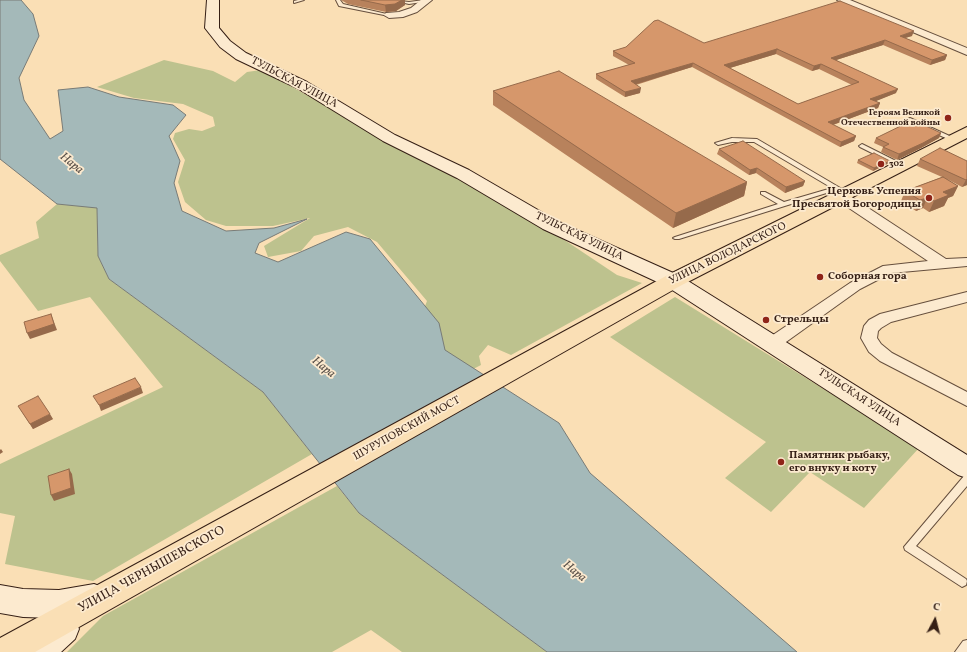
<!DOCTYPE html>
<meta charset="utf-8">
<style>
body{margin:0}
#map{position:relative;width:967px;height:652px;overflow:hidden;background:#fadfb5;font-family:Vollkorn,serif}
canvas{display:block}
.north{position:absolute;left:915px;top:600px;width:40px;height:40px;-webkit-text-stroke:3px #fceacf;paint-order:stroke;rotate:7deg;font-size:11px;font-weight:700;line-height:16px;text-align:center;color:#351f15}
.north::after{content:'';display:block;margin:auto;width:14px;height:18px;background:#351f15;clip-path:polygon(50% 0,100% 100%,50% 72%,0 100%)}
</style>
<div id="map">
<canvas width="967" height="652"></canvas>
<div class="north">С</div>
</div>
<script>
const context = document.querySelector('canvas').getContext('2d');
context.lineJoin = 'round';
function paint(path, color) { context.fillStyle = color; context.fill(path, 'evenodd'); }
const shape = rows => new Path2D(rows.map(r => 'M' + r).join(''));
function strokePath(path, color, width, dash) { context.strokeStyle = color; context.lineWidth = width; context.lineCap = dash ? 'butt' : 'round'; context.setLineDash(dash || []); context.stroke(path); }
function drawText(font, color, halo, rows, align = 'center') {
  context.font = font + ' Vollkorn,serif'; context.lineWidth = 3.5; context.setLineDash([]); context.textBaseline = 'middle'; context.strokeStyle = halo; context.fillStyle = color; for (const [text, x, y, turn = 0] of rows) {
    context.save(); context.translate(x, y); context.rotate((+turn || 0) * Math.PI / 180); context.textAlign = isNaN(turn) ? turn : align; if (halo) context.strokeText(text, 0, 0); context.fillText(text, 0, 0); context.restore();
  }
}
const green = shape([
 [164,60,213,71,235,82,247,72,261,70,530,217,617,275,642,283,511,355,488,345,479,356,481,365,448,382,417,327,427,301,377,242,348,227,314,236,301,251,268,257,264,246,310,218,273,226,226,226,206,220,185,202,178,182,185,160,173,139,175,133,189,129,202,131,215,126,213,117,183,104,134,98,97,87],
 [57,204,97,207,98,256,109,279,263,392,312,454,93,581,5,564,15,516,0,513,0,464,163,387,90,297,38,311,0,261,0,255,39,238,36,222],
 [675,297,919,448,864,508,810,472,771,512,725,478,766,442,610,337],
 [337,486,359,513,547,652,402,652,371,630,332,652,67,652,103,616]
]);
const water = shape([
 [0,0,21,0,33,14,39,36,19,78,24,100,50,139,63,131,58,90,88,87,119,97,173,105,186,115,169,136,180,161,174,183,182,211,226,231,274,228,307,219,259,243,255,253,278,262,346,232,370,239,439,323,445,350,559,423,590,473,797,652,547,652,359,513,263,392,109,279,98,256,97,208,57,204,0,159,0,0]
]);
const lane = shape([
 [298,0,304,0,294,3,294,1,298,0],
 [336,0,340,0,343,4,391,15,389,16,339,6,336,0],
 [392,0,409,2,424,0,429,1,409,4,392,0],
 [910,118,954,138,955,139,952,141,950,140,908,121,908,119,910,118],
 [732,138,757,139,842,189,841,190,836,190,679,239,675,239,673,238,675,237,778,204,761,194,761,192,765,192,784,202,832,188,754,142,732,142,718,145,715,143,732,138],
 [862,144,904,165,905,166,902,168,860,147,859,146,862,144],
 [967,475,967,486,916,546,966,579,967,581,966,585,962,587,905,550,904,547,964,476,967,475],
 [967,640,967,652,955,652,963,641,967,640]
]);
const street = shape([
 [421,0,432,0,417,12,403,17,389,18,384,15,386,13,399,12,411,8,421,0],
 [837,0,850,0,967,48,967,55,837,0],
 [842,193,847,194,946,259,967,258,967,266,891,273,860,289,779,347,773,349,767,347,765,343,767,339,850,283,883,266,928,261,837,200,835,197,837,194,842,193],
 [967,292,967,302,891,322,881,328,878,331,877,338,881,344,892,353,967,392,967,406,880,361,869,352,861,338,864,326,869,320,880,314,967,292]
]);
const secondary = shape([
 [207,0,219,0,219,28,230,41,246,53,307,82,395,135,469,170,557,221,680,276,967,455,967,478,958,475,666,286,543,229,457,178,383,141,297,88,236,59,220,47,205,28,207,0],
 [94,584,105,588,109,598,105,608,94,612,69,616,75,619,79,629,75,639,61,652,22,652,27,641,55,618,23,617,0,613,0,585,23,589,59,590,94,584]
]);
const primary = shape([
 [967,127,967,138,680,286,35,652,0,652,0,638,666,276,967,127]
]);
const wall = shape([
 [341,0,405,0,405,5,396,11,386,12,348,4],
 [912,36,905,38,947,55,945,60,930,65,883,45,836,60,896,93,875,101,880,103,878,108,833,125,856,136,854,141,840,147,692,67,636,85,640,93,625,97,596,79,596,74,629,65,613,56,613,51,704,43],
 [776,54,812,71,819,69,852,85,798,104,730,68],
 [493,91,747,182,744,196,673,228,493,105],
 [941,133,939,138,921,148,897,160,881,152,883,147,874,143,876,138],
 [719,149,805,181,803,186,785,193,756,173,749,175,717,154],
 [920,159,967,161,967,185,962,187,947,179,958,186,953,196,948,198,944,206,929,212,923,208,916,211,901,201,905,191,942,177,917,166],
 [858,160,890,161,889,163,873,171,857,163],
 [18,406,53,419,33,429]
]);
const shadedWall = shape([
 [402,0,405,0,405,5,396,11,386,12,385,5],
 [914,31,912,36,898,40,900,36],
 [885,40,883,45,830,62,831,58],
 [777,49,776,54,723,70,724,65],
 [947,55,945,60,930,65,932,60],
 [693,63,692,67,630,86,631,81],
 [821,64,819,69,812,71,814,66],
 [641,88,640,93,625,97,625,92],
 [898,89,896,93,869,104,870,99],
 [880,103,878,108,827,127,828,122],
 [941,133,939,138,921,148,897,160,899,154],
 [856,136,854,141,840,147,841,142],
 [890,161,889,163,873,171,874,168],
 [757,168,756,173,749,175,750,170],
 [967,179,967,185,962,187,966,180],
 [805,181,803,186,785,193,786,187],
 [747,182,744,196,673,228,676,213],
 [958,186,953,196,948,198,944,206,929,212,934,201,943,192],
 [927,198,923,208,916,211,920,200],
 [51,314,57,330,30,339,27,333],
 [141,387,143,393,101,411,99,405],
 [50,414,53,419,33,429,30,424],
 [1,449,3,452,0,454,0,450],
 [69,469,72,474,75,494,54,501,51,495]
]);
const building = shape([
 [361,0,402,0,395,4,385,5,361,0],
 [840,1,914,31,900,36,947,55,932,60,885,40,831,58,898,89,870,99,880,103,828,122,856,136,841,142,693,63,631,81,641,88,625,92,596,74,635,63,613,51,626,47,654,21,658,20,704,43,840,1],
 [777,49,814,66,821,64,859,82,798,104,724,65,777,49],
 [559,71,747,182,676,213,493,91,559,71],
 [913,120,941,133,923,143,899,154,883,147,889,144,876,138,913,120],
 [743,141,805,181,786,187,757,168,750,170,719,149,743,141],
 [940,148,967,161,967,179,966,180,920,159,940,148],
 [874,153,890,161,874,168,858,160,874,153],
 [943,177,958,186,943,192,949,195,934,201,927,198,920,200,905,191,943,177],
 [51,314,54,324,27,333,24,322,51,314],
 [135,378,141,387,99,405,93,396,135,378],
 [38,396,50,414,30,424,18,406,38,396],
 [69,469,71,488,51,495,48,476,69,469]
]);
const markers = [
 [948,118,4,"#8f2418"],
 [881,164,4,"#8f2418"],
 [929,198,4,"#8f2418"],
 [820,277,4,"#8f2418"],
 [766,320,4,"#8f2418"],
 [781,462,4,"#8f2418"]
];
const farPoinames = [
 ["Героям Великой",940,113],
 ["Отечественной войны",940,123],
 ["302",889,164,"left"]
];
const streetNames = [
 ["ТУЛЬСКАЯ УЛИЦА",294,83,28],
 ["ТУЛЬСКАЯ УЛИЦА",579,237,26],
 ["УЛИЦА ВОЛОДАРСКОГО",728,254,-26],
 ["ТУЛЬСКАЯ УЛИЦА",859,398,33],
 ["ШУРУПОВСКИЙ МОСТ",407,429,-29]
];
const poiNames = [
 ["Церковь Успения",921,192,"right"],
 ["Пресвятой Богородицы",921,205,"right"],
 ["Соборная гора",828,277],
 ["Стрельцы",774,320],
 ["Памятник рыбаку,",789,456],
 ["его внуку и коту",789,469]
];
const waterNames = [
 ["Нара",71,164,39],
 ["Нара",323,368,39],
 ["Нара",574,572,39]
];
const nearStreetnames = [
 ["УЛИЦА ЧЕРНЫШЕВСКОГО",152,570,-29]
];
paint(green, '#bdc28e');
paint(water, '#a4b9b9');
strokePath(water, '#787b77', 1);
strokePath(lane, '#664f3d', 2);
strokePath(street, '#664f3d', 2);
strokePath(secondary, '#351f15', 2);
strokePath(primary, '#351f15', 2);
paint(lane, '#fceacf');
paint(street, '#fceacf');
paint(secondary, '#fceacf');
paint(primary, '#fadfb5');
paint(wall, '#b8825c');
paint(shadedWall, '#966a4b');
paint(building, '#d6976b');
strokePath(building, '#966a4b', 1);
for (const [x, y, r, color] of markers) { const dot = new Path2D(); dot.arc(x, y, r, 0, 2 * Math.PI); context.fillStyle = color; context.fill(dot); strokePath(dot, '#fceacf', 1.5); }
drawText('bold 9px', '#351f15', '#fceacf', farPoinames, 'right');
drawText('11px', '#351f15', '#fceacf', streetNames);
drawText('bold 11px', '#351f15', '#fceacf', poiNames, 'left');
drawText('italic 12px', '#564d46', '#fceacf', waterNames);
drawText('13px', '#351f15', '#fceacf', nearStreetnames);
</script>
